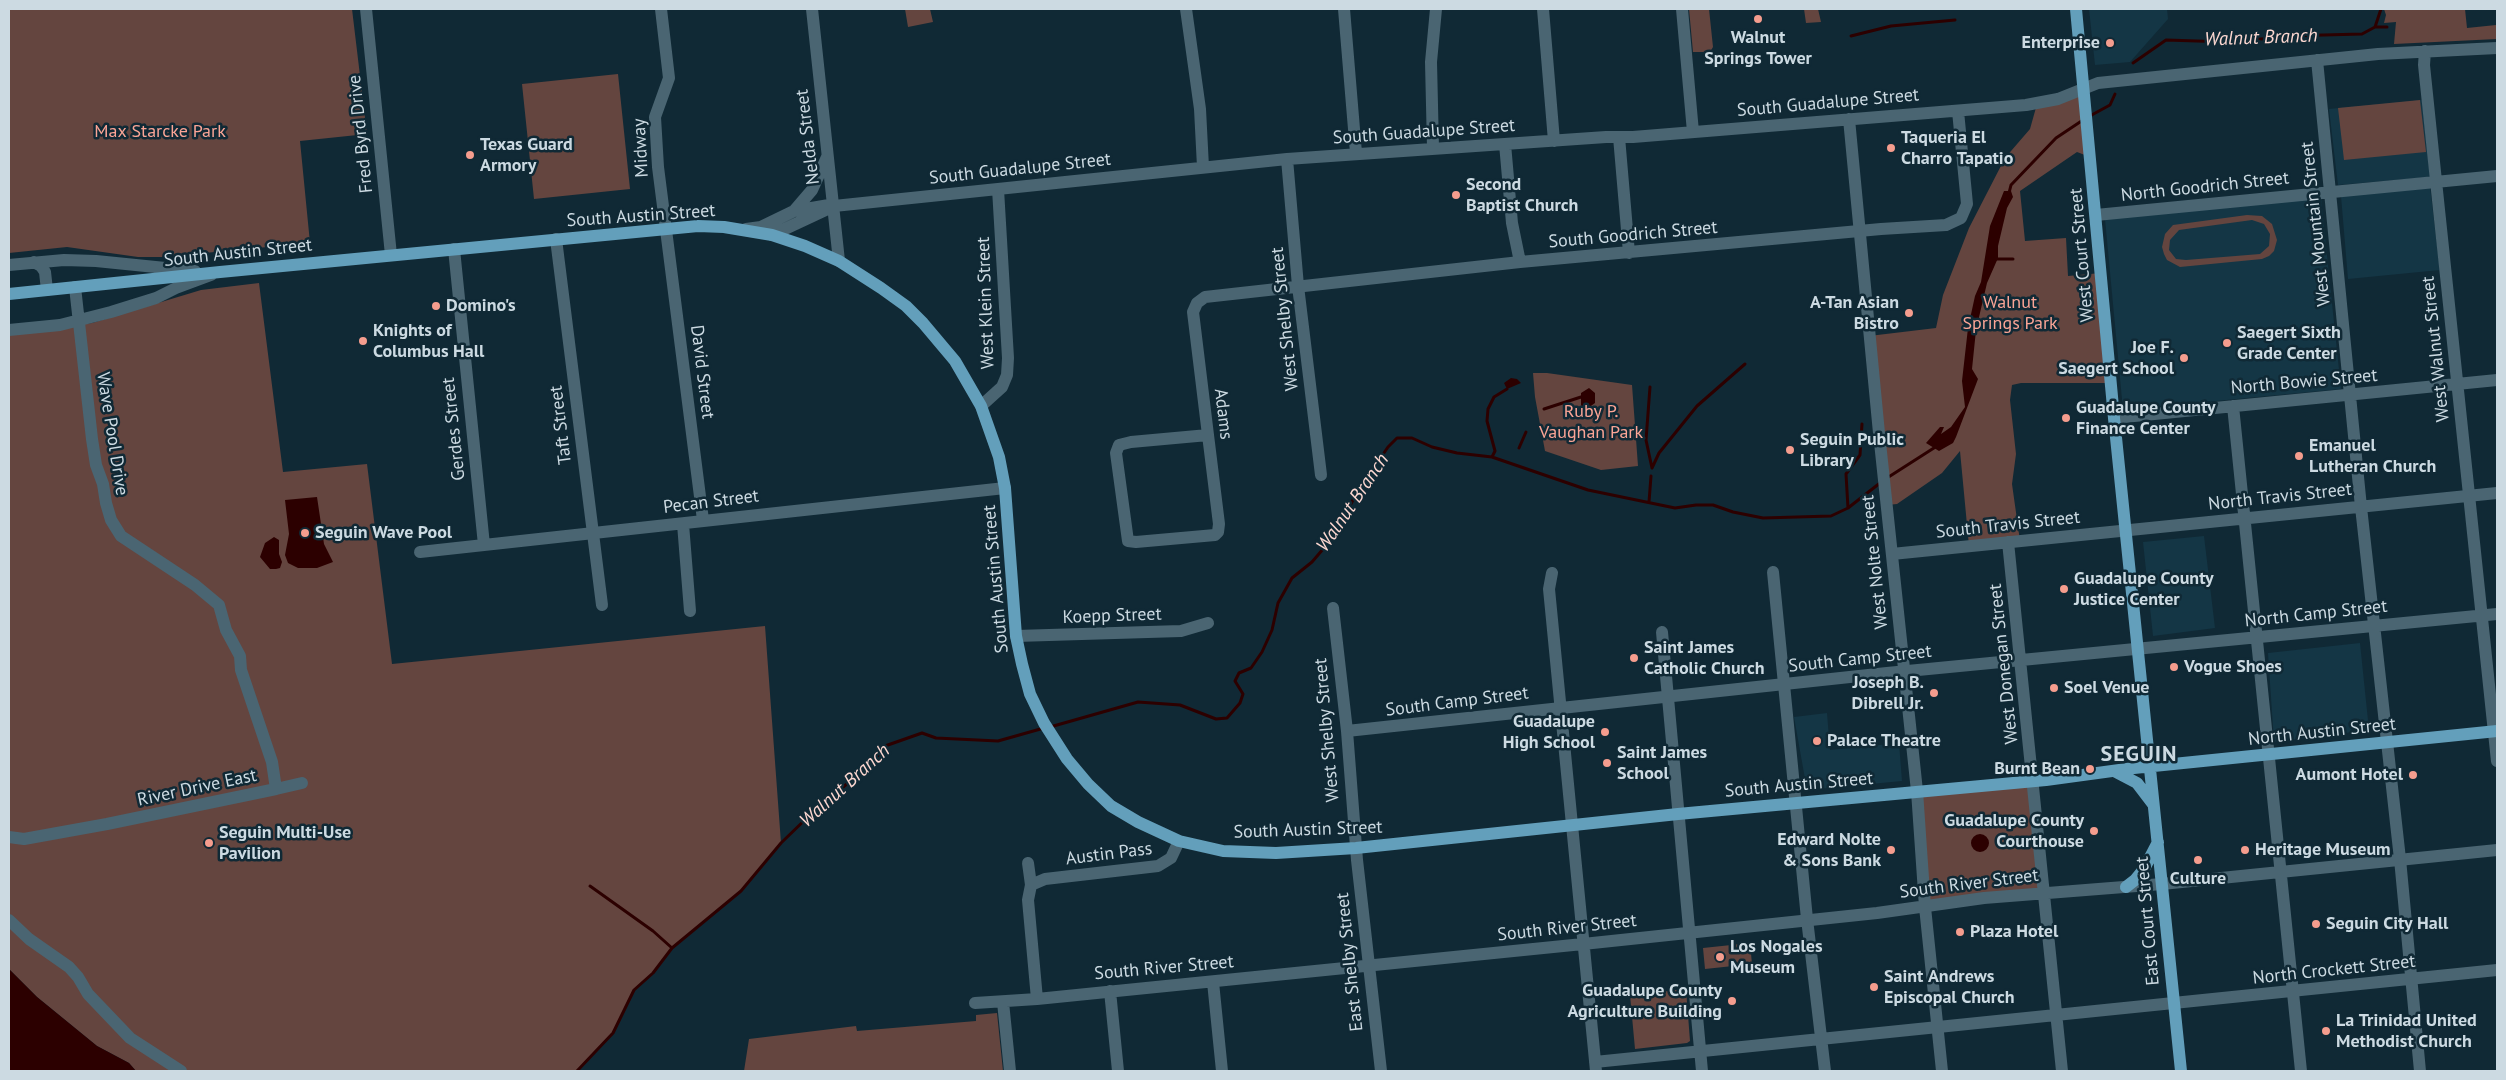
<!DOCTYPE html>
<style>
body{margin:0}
#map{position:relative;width:2506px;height:1080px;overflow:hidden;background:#102935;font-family:"PT Sans",sans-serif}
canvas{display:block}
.frame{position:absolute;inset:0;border:10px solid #ccdae2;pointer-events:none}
</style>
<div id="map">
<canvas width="2506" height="1080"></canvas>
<div class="frame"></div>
</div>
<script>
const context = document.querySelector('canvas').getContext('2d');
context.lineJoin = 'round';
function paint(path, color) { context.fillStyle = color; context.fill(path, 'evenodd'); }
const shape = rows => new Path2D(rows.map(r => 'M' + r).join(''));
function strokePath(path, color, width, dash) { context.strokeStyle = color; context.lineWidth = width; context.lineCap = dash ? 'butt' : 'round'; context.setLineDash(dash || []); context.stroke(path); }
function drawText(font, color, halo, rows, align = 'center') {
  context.font = font + ' "PT Sans",sans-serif'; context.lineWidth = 5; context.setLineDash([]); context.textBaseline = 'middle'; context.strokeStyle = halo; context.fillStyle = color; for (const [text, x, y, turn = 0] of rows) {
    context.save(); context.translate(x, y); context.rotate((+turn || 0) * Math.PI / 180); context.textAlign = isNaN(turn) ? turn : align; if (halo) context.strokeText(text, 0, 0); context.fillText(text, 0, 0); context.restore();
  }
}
const built = shape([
 [2089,9,2167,9,2168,19,2130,62,2095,65],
 [2422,100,2430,177,2338,185,2329,109],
 [2430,187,2440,270,2348,279,2341,196],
 [2321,198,2341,389,2123,410,2105,219],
 [2204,536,2215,628,2153,636,2143,542],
 [2360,643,2369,730,2274,742,2268,653],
 [1827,713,1830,750,1899,743,1902,781,1807,790,1794,717]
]);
const green = shape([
 [9,9,352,9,367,134,300,141,310,243,162,257,138,257,67,247,9,253],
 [905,9,930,9,933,22,908,27],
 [1689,9,1709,9,1713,47,1710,52,1693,52],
 [1804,9,1818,9,1821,22,1806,23],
 [2384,9,2465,9,2467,28,2496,25,2497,39,2394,44,2396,22,2384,23,2386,15],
 [618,74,630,189,534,199,522,84],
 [2083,88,2090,157,2077,152,2020,191,2025,241,2066,238,2068,276,2101,273,2111,383,2021,383,2012,385,2010,400,2016,454,2012,484,2020,541,1969,546,1960,451,1942,473,1897,504,1887,505,1869,336,1936,328,1943,295,1969,228,2005,158,2030,129,2037,104],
 [2420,100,2426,152,2344,160,2338,108],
 [2247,215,2262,216,2272,224,2277,240,2274,251,2269,256,2262,259,2180,267,2167,260,2164,254,2162,247,2165,234,2173,225],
 [2252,220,2264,224,2270,234,2269,246,2260,254,2186,260,2176,259,2169,250,2170,240,2179,230],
 [259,283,283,472,367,464,392,664,765,626,781,843,741,891,672,948,653,973,634,990,613,1033,577,1071,136,1071,129,1063,97,1046,37,997,9,969,9,335,92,323,201,290],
 [1533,373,1547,373,1632,385,1638,466,1601,470,1545,451,1535,397],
 [2034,781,2045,893,1925,907,1917,791],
 [1750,943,1752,964,1705,969,1703,948],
 [1686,989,1690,1041,1687,1043,1635,1049,1630,995],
 [997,1013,1003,1071,744,1071,749,1039,856,1026,857,1031,976,1021,976,1015]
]);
const water = shape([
 [2004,191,2011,191,2013,197,2007,208,1998,246,1998,258,1987,283,1976,330,1972,369,1978,379,1956,437,1953,443,1939,451,1926,443,1940,427,1944,427,1941,434,1951,427,1965,407,1962,381,1968,328,1975,296,1981,282,1990,226],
 [1511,378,1517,379,1521,383,1507,389,1504,383],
 [1589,388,1595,393,1595,403,1584,411,1581,405,1581,393],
 [317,497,324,544,333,562,317,568,298,568,288,563,285,555,289,534,285,500],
 [274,537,279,540,279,554,282,562,280,568,276,569,270,569,260,557,265,543],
 '1971 843a9 9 0 1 1 18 0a9 9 0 1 1-18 0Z',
 [9,969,37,997,97,1046,129,1063,136,1071,9,1071]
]);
const stream = shape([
 [2375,27,2387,27],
 [1851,36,1891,26,1955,20],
 [2133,63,2166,40,2228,42,2238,37,2262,39,2285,36,2362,34,2375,27,2381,9],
 [2088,117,2110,105,2115,94],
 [2009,193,2011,185,2056,138,2083,120],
 [1994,259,2013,259],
 [1650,387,1646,440,1652,468],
 [1544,409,1581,397],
 [1519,448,1526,432],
 [1492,457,1495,451,1487,421,1488,409,1494,397,1507,389],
 [1652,468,1659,453,1697,406,1745,364],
 [1887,478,1937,446],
 [1649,502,1651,476],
 [1848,508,1846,474,1860,455,1862,424],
 [1050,727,1138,702,1180,705,1216,719,1227,718,1240,703,1243,694,1235,681,1239,673,1251,668,1262,652,1272,630,1278,603,1292,578,1312,562,1335,535,1356,494,1388,447,1397,438,1412,438,1432,447,1457,453,1492,457,1588,490,1675,508,1696,505,1713,505,1733,512,1763,518,1831,516,1848,508,1880,483],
 [590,886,653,931,672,948],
 [577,1071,613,1033,634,990,653,973,672,948,741,891,781,843,812,813,872,763,885,746,922,733,936,738,998,741,1044,728]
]);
const minor = shape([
 [366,9,391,255],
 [661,9,669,78,655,117,658,167,703,520],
 [812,9,839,261],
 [1186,9,1200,109,1203,167],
 [1344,9,1356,153],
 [1543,9,1554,141],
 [1682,9,1693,132],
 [2425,51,2424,65,2436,181,2497,761],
 [2317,60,2361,507,2400,859,2420,1071],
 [1849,119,1879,433,1917,791,1925,907,1942,1071],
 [1619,137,1629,253],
 [1505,144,1512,223,1520,262],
 [1433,148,1431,62,1436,9],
 [1287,159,1298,286,1321,475],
 [794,211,812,190,827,157],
 [2096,215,2497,176],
 [746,229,761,227,794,211,829,205],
 [772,235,834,206,1287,159,1606,137,1633,137,2026,105,2058,99,2098,83,2378,54,2497,48],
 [556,239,602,605],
 [454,249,484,545],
 [34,262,41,266,45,272,47,290],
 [9,265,64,260,96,261,195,271],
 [9,330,60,325,111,312,156,298,176,288,211,275],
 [981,406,1002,387,1007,375,1008,358,998,189],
 [2233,406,2301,1071],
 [2114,418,2497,380],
 [1208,435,1131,442,1119,445,1116,453,1128,541,1136,542,1215,535,1218,532,1219,524,1208,435,1193,312,1197,303,1205,297,1520,262,1881,229,1946,225,1961,218,1967,204,1958,111],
 [683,524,690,611],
 [2008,542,2062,1071],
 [420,552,1005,488],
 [1892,554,2497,493],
 [1773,572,1807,919,1825,1071],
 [1552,573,1549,589,1596,1071],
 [1333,608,1347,731,1357,860,1381,1071],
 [1662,632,1702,1071],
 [1016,636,1181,631,1208,623],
 [1347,731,1887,673,2497,614],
 [276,789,302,783],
 [9,837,24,839,107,824,276,789,272,762,241,670,240,656,226,630,219,605,195,585,121,536,111,520,106,503,103,484,96,465,92,439,75,287],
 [1028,863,1031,885,1028,900,1037,999],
 [1031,885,1045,879,1158,866,1171,858,1179,841],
 [9,920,29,939,69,967,78,977,88,994,130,1038,181,1071],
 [1213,982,1222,1071],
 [1110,991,1118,1071],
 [1003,1002,1010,1071],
 [975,1003,1037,999,1583,944,1877,913,1984,898,2162,884,2497,850],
 [1595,1062,2497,970]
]);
const major = shape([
 [2076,9,2114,418,2181,1071],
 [9,294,220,272,698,226,724,227,772,235,805,246,839,261,881,288,906,306,923,323,955,361,981,406,999,457,1005,488,1016,636,1022,664,1030,694,1044,723,1067,759,1088,784,1111,806,1138,822,1179,841,1223,851,1276,853,1356,848,1678,814,2046,780,2134,768,2497,731],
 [2116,772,2137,783,2153,804],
 [2126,887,2135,880,2144,869,2158,842]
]);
const markers = [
 [1758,19,5,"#f59d8e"],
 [2110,43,5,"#f59d8e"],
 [1891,148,5,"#f59d8e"],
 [470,155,5,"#f59d8e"],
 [1456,195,5,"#f59d8e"],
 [436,306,5,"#f59d8e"],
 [1909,313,5,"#f59d8e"],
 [363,341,5,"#f59d8e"],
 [2227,343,5,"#f59d8e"],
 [2184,358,5,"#f59d8e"],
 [2066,418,5,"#f59d8e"],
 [1790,450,5,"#f59d8e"],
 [2299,456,5,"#f59d8e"],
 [305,533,5,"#f59d8e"],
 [2064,589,5,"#f59d8e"],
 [1634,658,5,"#f59d8e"],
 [2174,667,5,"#f59d8e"],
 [2054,688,5,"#f59d8e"],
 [1934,693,5,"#f59d8e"],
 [1605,732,5,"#f59d8e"],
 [1817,741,5,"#f59d8e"],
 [1607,763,5,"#f59d8e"],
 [2090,769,5,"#f59d8e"],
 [2413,775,5,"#f59d8e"],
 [2094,831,5,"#f59d8e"],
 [209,843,5,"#f59d8e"],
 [1891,850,5,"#f59d8e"],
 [2245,850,5,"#f59d8e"],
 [2198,860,5,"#f59d8e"],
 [2316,924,5,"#f59d8e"],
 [1960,932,5,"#f59d8e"],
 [1720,957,5,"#f59d8e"],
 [1874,987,5,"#f59d8e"],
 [1732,1001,5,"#f59d8e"],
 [2326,1031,5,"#f59d8e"]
];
const poiNames = [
 ["Walnut",1758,38,"center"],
 ["Springs Tower",1758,59,"center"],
 ["Enterprise",2100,43,"right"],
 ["Taqueria El",1901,138],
 ["Charro Tapatio",1901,159],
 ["Texas Guard",480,145],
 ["Armory",480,166],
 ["Second",1466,185],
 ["Baptist Church",1466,206],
 ["A-Tan Asian",1899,303,"right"],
 ["Bistro",1899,324,"right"],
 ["Domino's",446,306],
 ["Knights of",373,331],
 ["Columbus Hall",373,352],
 ["Saegert Sixth",2237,333],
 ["Grade Center",2237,354],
 ["Joe F.",2174,348,"right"],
 ["Saegert School",2174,369,"right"],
 ["Guadalupe County",2076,408],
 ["Finance Center",2076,429],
 ["Seguin Public",1800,440],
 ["Library",1800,461],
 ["Emanuel",2309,446],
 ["Lutheran Church",2309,467],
 ["Seguin Wave Pool",315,533],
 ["Guadalupe County",2074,579],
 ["Justice Center",2074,600],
 ["Saint James",1644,648],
 ["Catholic Church",1644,669],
 ["Vogue Shoes",2184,667],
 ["Joseph B.",1924,683,"right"],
 ["Dibrell Jr.",1924,704,"right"],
 ["Soel Venue",2064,688],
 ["Guadalupe",1595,722,"right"],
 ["High School",1595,743,"right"],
 ["Palace Theatre",1827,741],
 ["Saint James",1617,753],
 ["School",1617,774],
 ["Burnt Bean",2080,769,"right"],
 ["Aumont Hotel",2403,775,"right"],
 ["Guadalupe County",2084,821,"right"],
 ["Courthouse",2084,842,"right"],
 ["Seguin Multi-Use",219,833],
 ["Pavilion",219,854],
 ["Edward Nolte",1881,840,"right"],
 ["& Sons Bank",1881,861,"right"],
 ["Heritage Museum",2255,850],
 ["Culture",2198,879,"center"],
 ["Seguin City Hall",2326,924],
 ["Plaza Hotel",1970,932],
 ["Los Nogales",1730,947],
 ["Museum",1730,968],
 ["Saint Andrews",1884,977],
 ["Episcopal Church",1884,998],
 ["Guadalupe County",1722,991,"right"],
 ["Agriculture Building",1722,1012,"right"],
 ["La Trinidad United",2336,1021],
 ["Methodist Church",2336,1042]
];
const streetNames = [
 ["South Guadalupe Street",1828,103,-5],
 ["South Guadalupe Street",1424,132,-4],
 ["Fred Byrd Drive",361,134,-96],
 ["Nelda Street",808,137,-97],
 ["Midway",641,148,-93],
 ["South Guadalupe Street",1020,169,-6],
 ["North Goodrich Street",2205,187,-6],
 ["South Austin Street",641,216,-4],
 ["West Mountain Street",2316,224,-96],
 ["South Goodrich Street",1633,235,-5],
 ["South Austin Street",238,253,-6],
 ["West Court Street",2082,255,-95],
 ["West Klein Street",986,303,-92],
 ["West Shelby Street",1285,319,-96],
 ["West Walnut Street",2436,349,-96],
 ["David Street",702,372,83],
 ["North Bowie Street",2304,382,-5],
 ["Adams",1223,414,83],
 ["Taft Street",561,425,-97],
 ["Gerdes Street",454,429,-96],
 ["Wave Pool Drive",112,434,81],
 ["North Travis Street",2280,497,-6],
 ["Pecan Street",711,502,-7],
 ["South Travis Street",2008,525,-6],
 ["West Nolte Street",1875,562,-96],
 ["South Austin Street",996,579,-95],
 ["North Camp Street",2316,614,-6],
 ["Koepp Street",1112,616,-2],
 ["South Camp Street",1860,659,-6],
 ["West Donegan Street",2004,664,-96],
 ["South Camp Street",1457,702,-7],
 ["West Shelby Street",1327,730,-95],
 ["North Austin Street",2322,732,-6],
 ["South Austin Street",1799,785,-5],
 ["River Drive East",197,788,-12],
 ["South Austin Street",1308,830,-2],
 ["Austin Pass",1109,854,-7],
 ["South River Street",1969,884,-7],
 ["East Court Street",2148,921,-95],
 ["South River Street",1567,928,-6],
 ["East Shelby Street",1350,962,-96],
 ["South River Street",1164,968,-5],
 ["North Crockett Street",2334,970,-6]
];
const parkNames = [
 ["Max Starcke Park",160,132],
 ["Walnut",2010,303],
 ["Springs Park",2010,324],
 ["Ruby P.",1591,412],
 ["Vaughan Park",1591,433]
];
const waterNames = [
 ["Walnut Branch",2261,38,-2],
 ["Walnut Branch",1353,503,-56],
 ["Walnut Branch",845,786,-42]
];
const districtNames = [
 ["SEGUIN",2139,755]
];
paint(built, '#143645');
paint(green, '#64453f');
paint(water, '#2c0000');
strokePath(stream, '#2c0000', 3);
strokePath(minor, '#4a6572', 12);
strokePath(major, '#639fbb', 12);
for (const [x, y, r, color] of markers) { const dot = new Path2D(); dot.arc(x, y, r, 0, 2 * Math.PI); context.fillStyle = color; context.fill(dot); strokePath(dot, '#102935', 2); }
drawText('bold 18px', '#ccdae2', '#102935', poiNames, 'left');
drawText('18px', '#ccdae2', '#102935', streetNames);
drawText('18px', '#fba596', '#102935', parkNames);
drawText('italic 19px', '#fdd8d1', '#102935', waterNames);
context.letterSpacing = '1px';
drawText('bold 22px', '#ccdae2', '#102935', districtNames);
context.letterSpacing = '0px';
</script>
